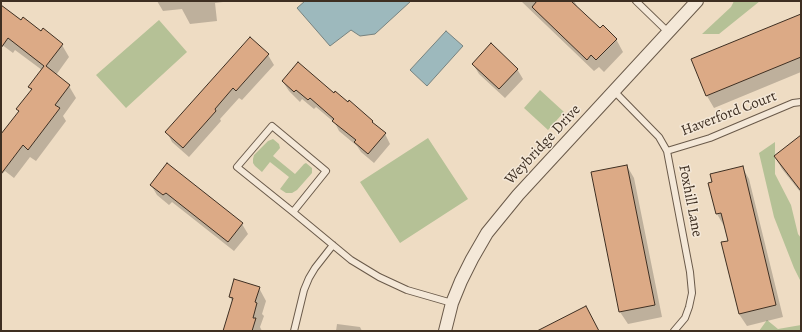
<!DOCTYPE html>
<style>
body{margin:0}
#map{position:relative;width:802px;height:332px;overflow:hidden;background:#eedcc3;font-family:Alegreya,serif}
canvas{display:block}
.frame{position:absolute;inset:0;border:2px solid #3e2f22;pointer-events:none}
</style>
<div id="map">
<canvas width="802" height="332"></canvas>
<div class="frame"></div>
</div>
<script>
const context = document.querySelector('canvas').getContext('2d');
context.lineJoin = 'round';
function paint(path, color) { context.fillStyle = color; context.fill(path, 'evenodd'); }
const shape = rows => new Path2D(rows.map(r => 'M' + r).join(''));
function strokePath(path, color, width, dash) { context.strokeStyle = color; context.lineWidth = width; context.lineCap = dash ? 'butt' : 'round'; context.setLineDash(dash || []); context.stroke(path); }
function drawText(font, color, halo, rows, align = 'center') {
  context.font = font + ' Alegreya,serif'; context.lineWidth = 3; context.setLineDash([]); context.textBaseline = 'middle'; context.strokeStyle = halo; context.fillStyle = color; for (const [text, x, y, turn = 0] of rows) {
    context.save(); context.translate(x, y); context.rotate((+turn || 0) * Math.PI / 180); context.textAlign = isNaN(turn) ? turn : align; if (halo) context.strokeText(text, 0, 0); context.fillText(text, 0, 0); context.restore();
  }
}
const green = shape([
 [734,1,760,1,719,34,702,34,731,7],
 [159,20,187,52,126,108,96,75],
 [540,90,564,112,548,130,524,108],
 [428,138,468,199,400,243,360,182],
 [273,139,279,144,280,148,273,156,295,174,304,164,306,163,312,168,312,173,297,190,292,193,286,193,280,189,289,177,270,162,262,172,255,166,253,163,253,159,254,155,268,141],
 [775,142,775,174,791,205,798,234,801,238,801,282,794,268,774,217,759,153],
 [767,320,778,329,801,325,801,331,759,331]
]);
const water = shape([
 [305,1,411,1,375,34,360,36,351,30,330,46,297,8,305,1],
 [446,31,463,46,427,86,410,70,446,31]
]);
const shadow = shape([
 [157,1,231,1,215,3,217,21,190,24,183,11,182,9,163,11],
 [521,1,574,1,577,6,576,7,600,30,616,39,623,52,604,72,599,67,594,71],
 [1,6,21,22,62,45,69,57,56,75,69,86,76,98,63,116,66,121,36,161,30,157,14,178,5,171,1,175,1,136,19,112,18,109,32,91,29,87,42,70,15,50,13,53,1,44],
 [801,15,801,72,714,108,707,96,692,59],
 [250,38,268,55,274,65,242,100,239,98,220,119,221,121,189,157,172,142,167,132],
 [473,64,517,69,523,79,505,98,479,74],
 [283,82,335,94,348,103,349,102,372,122,375,126,385,134,390,144,374,163,361,152,357,146,339,131,335,123,316,107,314,109,302,99,300,102,289,91],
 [801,136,801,193,782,169,775,157],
 [167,164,242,224,248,234,234,251,172,202,169,205,157,195,151,185],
 [627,166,634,178,662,317,628,324,620,312,593,173],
 [742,167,749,179,783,317,747,326,739,314,729,241,725,226,724,226,717,214,710,184,713,183],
 [259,288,266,301,262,314,264,316,260,327,262,331,224,331,233,303,230,297],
 [337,324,360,327,362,331,336,331]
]);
const building = shape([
 [537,1,571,1,600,28,603,25,617,39,596,60,591,55,587,60,532,7,537,1],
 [1,5,21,20,23,17,41,31,43,28,63,44,46,66,70,85,55,105,60,108,28,150,23,145,1,174,1,134,19,111,16,109,32,89,28,87,44,66,8,38,1,48,1,5],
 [801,14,801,57,706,96,691,59,801,14],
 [250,37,269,54,236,91,233,88,215,109,216,111,183,148,165,132,250,37],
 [491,43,518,69,499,89,472,64,491,43],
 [298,62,334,93,335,91,348,102,349,100,373,121,372,122,386,133,368,154,354,142,356,140,332,121,334,119,310,98,308,100,296,90,294,92,282,81,298,62],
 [801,135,801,191,774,156,801,135],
 [167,163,243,223,228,242,166,193,163,195,150,185,167,163],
 [627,165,655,305,619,312,591,172,627,165],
 [743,166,776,305,739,314,721,242,728,241,721,213,716,214,708,183,712,182,710,174,743,166],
 [234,279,260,287,255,302,257,303,253,318,256,318,252,331,223,331,233,298,229,297,234,279],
 [586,306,599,331,537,331,586,306]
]);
const lane = shape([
 [636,1,668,32],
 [614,91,659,137,667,151,690,272,692,293,689,307,685,318,674,331],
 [667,151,710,138,793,103,801,102],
 [293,212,326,171,272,126,237,167,293,212,351,260,379,277,407,290,452,303],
 [294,331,304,290,309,278,315,268,333,245]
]);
const street = shape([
 [445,331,452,303,461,281,472,259,487,233,518,195,697,1]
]);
const streetNames = [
 ["Haverford Court",729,114,-21],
 ["Weybridge Drive",543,145,-47],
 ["Foxhill Lane",690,201,79]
];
paint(green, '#b5c196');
paint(water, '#9db9bd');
strokePath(water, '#77827f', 1);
paint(shadow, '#0003');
paint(building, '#dcaa86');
strokePath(building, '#3e2f22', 1);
strokePath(lane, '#6a5a4a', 8);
strokePath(street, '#6a5a4a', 14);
strokePath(lane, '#f4e8d8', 6);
strokePath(street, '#f4e8d8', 12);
drawText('15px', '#3e2f22', '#f4e8d8', streetNames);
</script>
